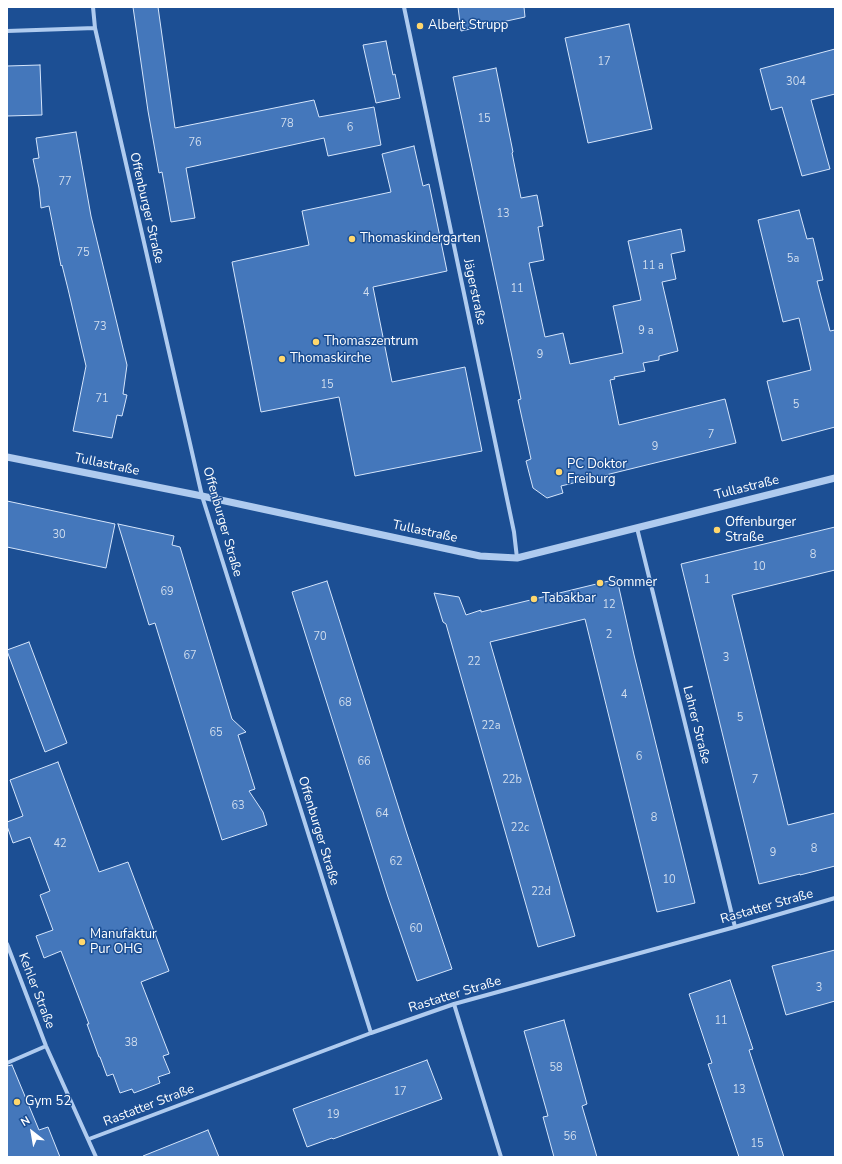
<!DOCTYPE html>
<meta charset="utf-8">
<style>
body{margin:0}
#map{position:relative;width:842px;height:1164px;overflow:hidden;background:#1c4f94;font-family:"Nunito Sans",sans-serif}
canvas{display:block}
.frame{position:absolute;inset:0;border:8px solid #fff;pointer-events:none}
.north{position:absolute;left:12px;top:1112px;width:40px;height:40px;-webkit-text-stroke:3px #1c4f94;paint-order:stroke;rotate:329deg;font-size:11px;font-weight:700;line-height:16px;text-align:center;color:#fff}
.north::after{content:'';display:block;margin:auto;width:14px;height:18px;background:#fff;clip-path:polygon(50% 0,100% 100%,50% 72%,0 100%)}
</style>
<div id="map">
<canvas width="842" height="1164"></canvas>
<div class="frame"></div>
<div class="north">N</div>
</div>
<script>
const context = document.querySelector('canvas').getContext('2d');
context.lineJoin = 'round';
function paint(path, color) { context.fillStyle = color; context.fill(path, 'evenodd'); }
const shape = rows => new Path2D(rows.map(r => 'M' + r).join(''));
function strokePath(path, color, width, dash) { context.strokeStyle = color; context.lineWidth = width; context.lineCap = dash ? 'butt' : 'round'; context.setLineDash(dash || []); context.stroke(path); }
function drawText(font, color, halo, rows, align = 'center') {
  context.font = font + ' "Nunito Sans",sans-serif'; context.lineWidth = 3; context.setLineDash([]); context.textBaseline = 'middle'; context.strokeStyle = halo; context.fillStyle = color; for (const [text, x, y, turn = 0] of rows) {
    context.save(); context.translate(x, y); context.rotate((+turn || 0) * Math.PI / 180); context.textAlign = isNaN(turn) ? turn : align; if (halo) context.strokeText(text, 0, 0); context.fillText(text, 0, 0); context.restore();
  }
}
const building = shape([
 [133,7,158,7,175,128,314,100,319,117,374,107,381,145,328,156,324,138,186,168,195,218,171,222,162,172,159,173,148,111,133,7],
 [458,7,524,7,525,17,461,31,458,7],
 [629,24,652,129,588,143,565,38,629,24],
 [386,41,393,75,395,74,400,98,376,103,363,45,386,41],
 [835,49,835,94,811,100,830,169,802,176,782,107,771,110,760,69,835,49],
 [40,65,42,115,7,116,7,66,40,65],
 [496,68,513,152,512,153,521,198,537,195,543,226,538,227,544,260,529,263,545,337,563,333,570,364,623,353,613,306,641,300,628,241,681,229,685,251,671,254,676,279,662,282,678,351,659,356,659,360,643,363,645,371,614,377,615,379,610,380,619,425,725,399,736,443,561,486,563,493,547,498,533,488,526,461,531,459,518,400,521,399,453,77,496,68],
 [76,132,91,216,127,365,123,394,127,395,122,416,117,415,112,438,73,431,86,366,68,289,62,265,61,266,49,206,41,208,39,188,33,159,39,158,36,138,76,132],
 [414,146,423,186,429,184,447,271,373,287,392,382,465,367,482,451,355,476,339,397,261,412,232,262,309,245,302,211,391,192,382,154,414,146],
 [799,210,807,239,813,238,823,280,817,281,830,331,835,330,835,427,782,441,767,381,811,370,799,318,783,322,758,220,799,210],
 [7,501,115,524,106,568,7,547,7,501],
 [118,524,174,536,172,545,180,547,232,719,246,732,238,735,255,789,249,791,263,812,267,825,222,840,155,623,149,625,118,524],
 [835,527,835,570,732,595,788,825,835,813,835,866,800,875,800,874,759,884,681,564,835,527],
 [617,579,634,655,695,903,657,912,585,619,490,642,575,936,538,947,446,624,443,622,434,593,459,597,466,615,481,610,481,612,617,579],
 [327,581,407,834,452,969,417,981,388,897,292,592,327,581],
 [29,642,67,743,45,752,7,651,7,650,29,642],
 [58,762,99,872,128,862,169,971,141,982,169,1054,163,1056,170,1073,158,1077,160,1083,134,1093,132,1089,120,1093,113,1074,107,1076,100,1057,99,1057,87,1024,89,1024,61,951,44,958,36,936,53,930,40,895,50,891,30,837,13,843,7,826,7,822,23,816,10,780,58,762],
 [835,950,835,1001,786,1015,772,966,835,950],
 [730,980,753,1049,749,1050,784,1157,739,1157,708,1064,712,1063,689,994,730,980],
 [564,1020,587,1104,582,1106,597,1157,554,1157,543,1117,548,1116,524,1031,564,1020],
 [427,1060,442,1099,333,1139,332,1138,307,1147,293,1109,427,1060],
 [12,1065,39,1130,48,1127,60,1157,7,1157,7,1066,12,1065],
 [208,1130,219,1157,143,1157,143,1156,208,1130]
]);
const minor = shape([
 [93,7,95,28,202,496,371,1033],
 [404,7,514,532,517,558],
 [7,31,95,28],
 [637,528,735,927],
 [7,944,46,1046,96,1157],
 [454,1004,501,1157],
 [7,1063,46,1046],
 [89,1139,371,1033,454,1004,735,927,835,898]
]);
const tertiary = shape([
 [7,457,202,496,480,556,517,558,835,478]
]);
const markers = [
 [420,26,4,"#ffd76d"],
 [352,239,4,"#ffd76d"],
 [316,342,4,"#ffd76d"],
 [282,359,4,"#ffd76d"],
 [559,472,4,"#ffd76d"],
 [717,530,4,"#ffd76d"],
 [600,583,4,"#ffd76d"],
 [534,599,4,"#ffd76d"],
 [82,942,4,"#ffd76d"],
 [17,1102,4,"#ffd76d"]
];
const numberNames = [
 ["17",604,62],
 ["304",796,82],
 ["15",484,119],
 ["78",287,124],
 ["6",350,128],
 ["76",195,143],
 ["77",65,182],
 ["13",503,214],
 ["75",83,253],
 ["5a",793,259],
 ["11 a",653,266],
 ["11",517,289],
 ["4",366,293],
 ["73",100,327],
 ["9 a",646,331],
 ["9",540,355],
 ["15",327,385],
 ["71",102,399],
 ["5",796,405],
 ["7",711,435],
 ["9",655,447],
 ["30",59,535],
 ["8",813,555],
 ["10",759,567],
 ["1",707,580],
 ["69",167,592],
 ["12",609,605],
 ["2",609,635],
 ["70",320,637],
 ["67",190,656],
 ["3",726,658],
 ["22",474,662],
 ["4",624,695],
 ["68",345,703],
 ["5",740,718],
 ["22a",491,726],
 ["65",216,733],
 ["6",639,757],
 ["66",364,762],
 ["22b",512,780],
 ["7",755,780],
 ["63",238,806],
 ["64",382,814],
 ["8",654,818],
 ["22c",520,828],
 ["42",60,844],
 ["8",814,849],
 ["9",773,853],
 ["62",396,862],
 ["10",669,880],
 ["22d",541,892],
 ["60",416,929],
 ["3",819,988],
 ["11",721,1021],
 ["38",131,1043],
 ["58",556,1068],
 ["13",739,1090],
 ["17",400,1092],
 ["19",333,1115],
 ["56",570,1137],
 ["15",757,1144]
];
const poiNames = [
 ["Albert Strupp",428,26],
 ["Thomaskindergarten",360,239],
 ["Thomaszentrum",324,342],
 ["Thomaskirche",290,359],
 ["PC Doktor",567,465],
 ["Freiburg",567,480],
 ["Offenburger",725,523],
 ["Straße",725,538],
 ["Sommer",608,583],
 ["Tabakbar",542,599],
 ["Manufaktur",90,935],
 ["Pur OHG",90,950],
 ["Gym 52",25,1102]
];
const streetNames = [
 ["Offenburger Straße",146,208,77],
 ["Jägerstraße",474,292,78],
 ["Tullastraße",107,465,12],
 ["Tullastraße",747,488,-14],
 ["Offenburger Straße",222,522,74],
 ["Tullastraße",425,532,12],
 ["Lahrer Straße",696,725,76],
 ["Offenburger Straße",318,831,73],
 ["Rastatter Straße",767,907,-16],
 ["Kehler Straße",36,991,69],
 ["Rastatter Straße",455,995,-17],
 ["Rastatter Straße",149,1106,-21]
];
paint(building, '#47b');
strokePath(building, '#d5e5fb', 1);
strokePath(minor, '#afcbef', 4);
strokePath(tertiary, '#afcbef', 7);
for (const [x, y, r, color] of markers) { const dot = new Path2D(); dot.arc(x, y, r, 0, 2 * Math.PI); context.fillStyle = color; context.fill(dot); strokePath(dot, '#1c4f94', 1.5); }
drawText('11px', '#d0ddee', null, numberNames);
drawText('13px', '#fff', '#1c4f94', poiNames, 'left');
drawText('13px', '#fff', '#1c4f94', streetNames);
</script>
